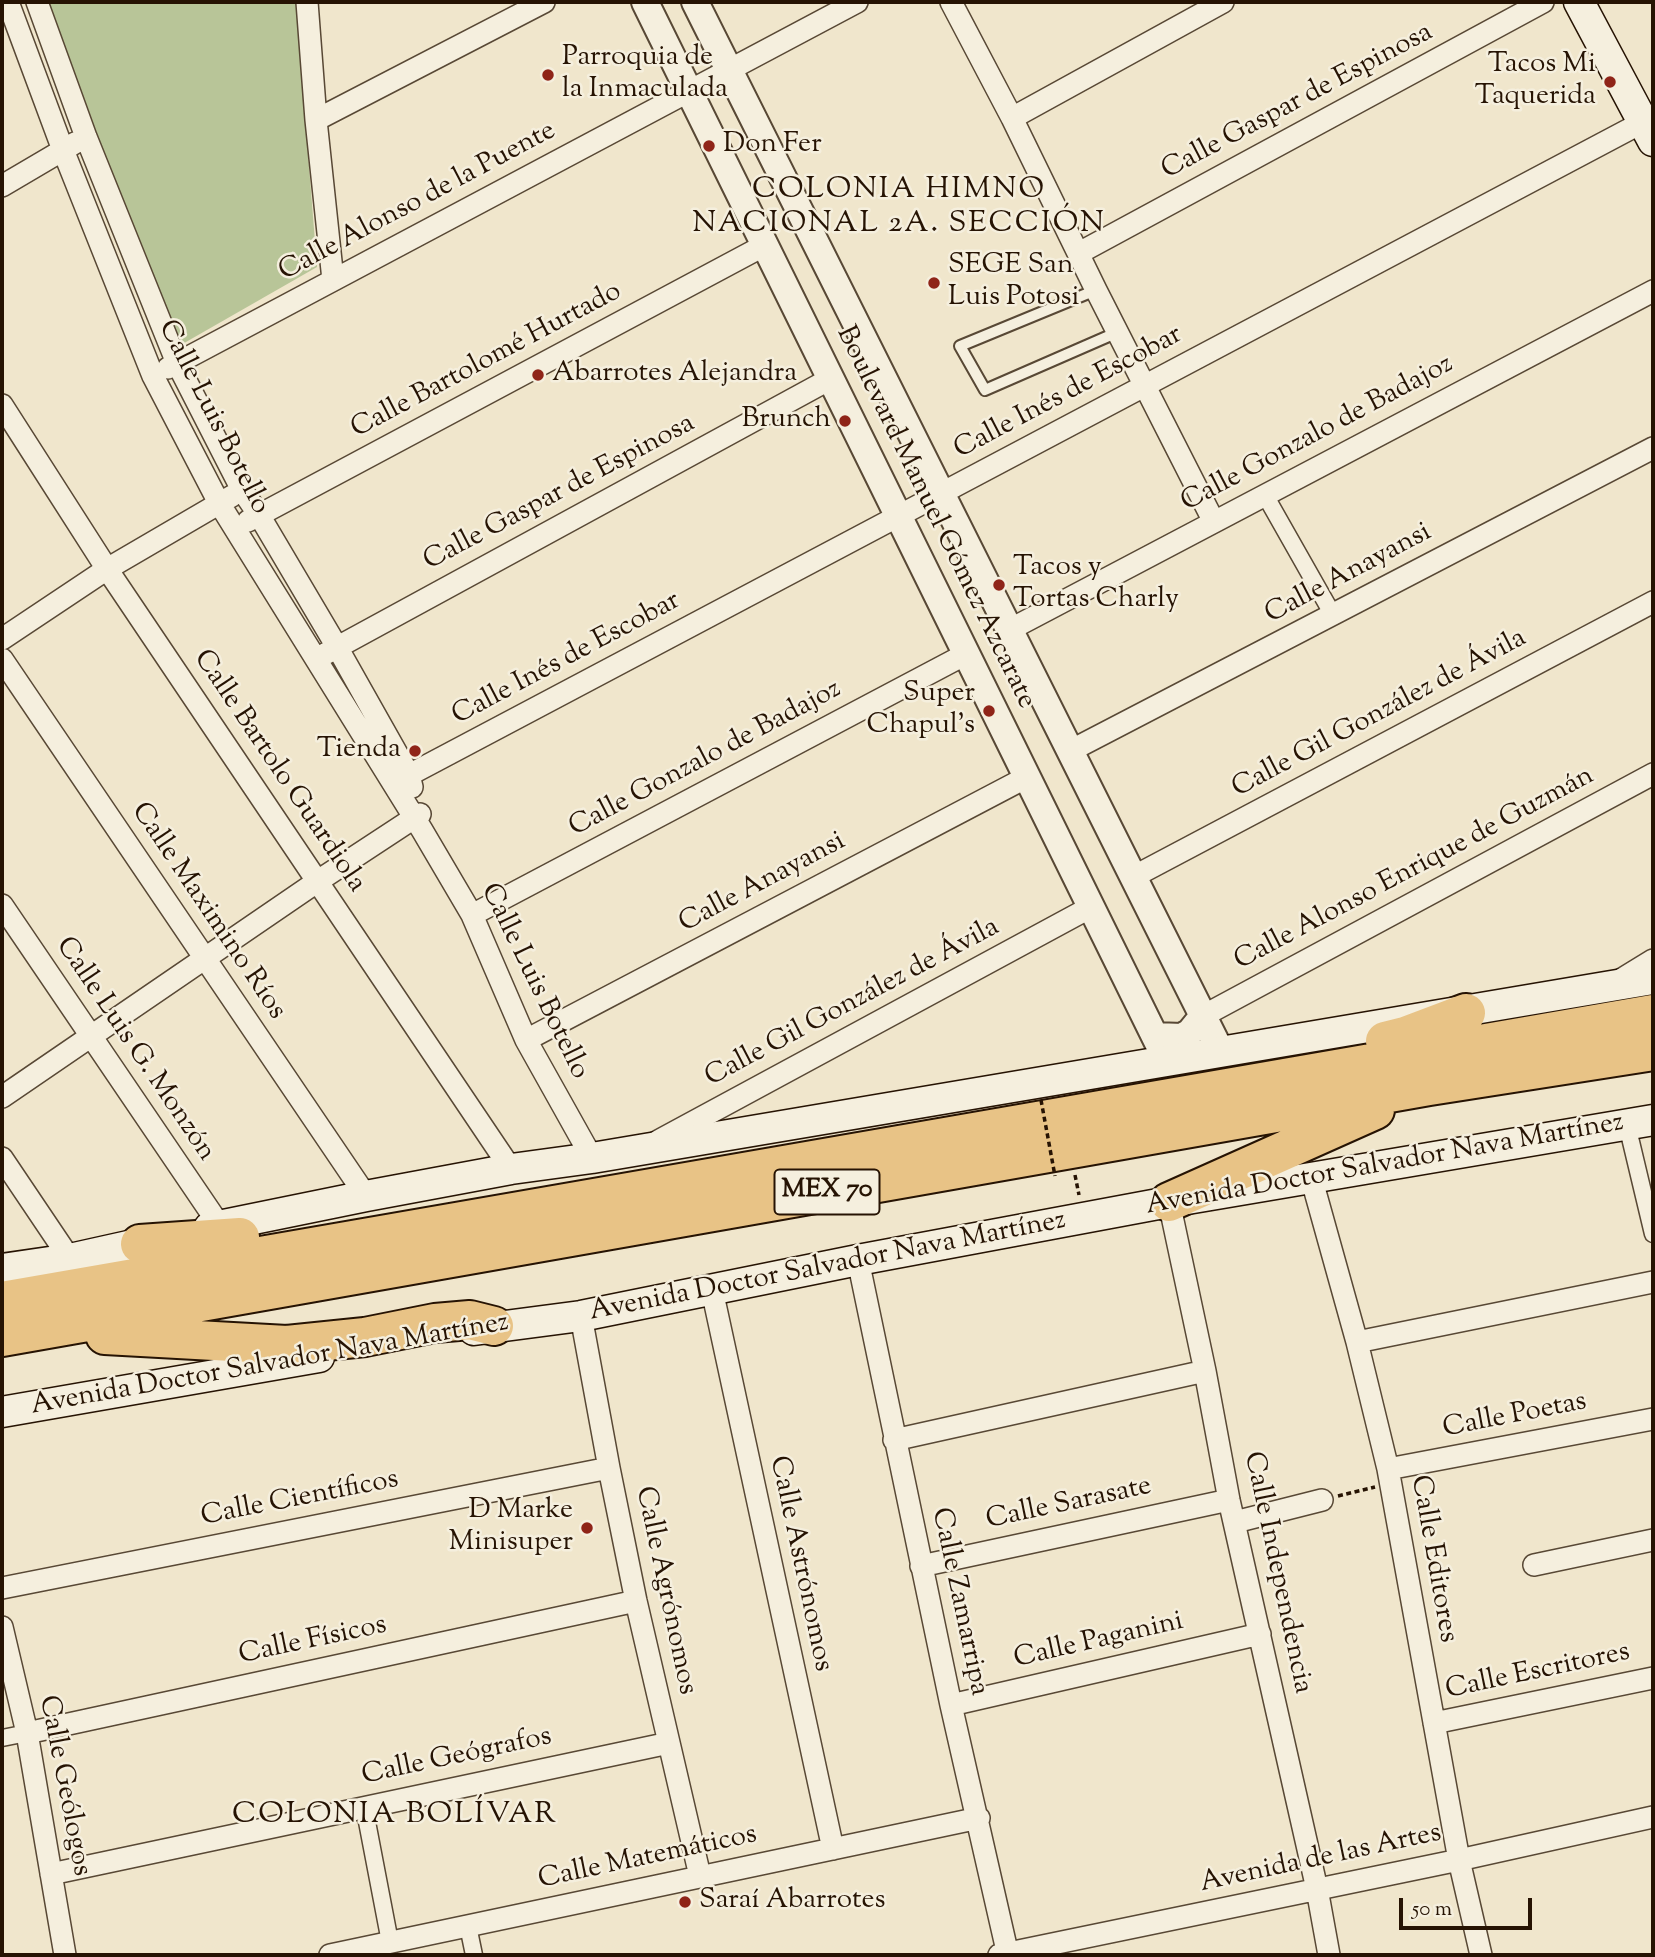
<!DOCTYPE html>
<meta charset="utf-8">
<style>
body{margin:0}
#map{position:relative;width:1655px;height:1957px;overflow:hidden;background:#f0e6cc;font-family:"Sorts Mill Goudy",serif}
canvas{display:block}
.frame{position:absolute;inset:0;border:4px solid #261303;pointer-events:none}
.scale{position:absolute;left:1399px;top:1898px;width:133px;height:32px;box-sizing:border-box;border:4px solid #261303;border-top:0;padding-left:9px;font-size:21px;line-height:24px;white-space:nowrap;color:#261303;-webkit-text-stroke:5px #f5efde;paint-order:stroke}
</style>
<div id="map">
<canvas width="1655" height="1957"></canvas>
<div class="frame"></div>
<div class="scale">50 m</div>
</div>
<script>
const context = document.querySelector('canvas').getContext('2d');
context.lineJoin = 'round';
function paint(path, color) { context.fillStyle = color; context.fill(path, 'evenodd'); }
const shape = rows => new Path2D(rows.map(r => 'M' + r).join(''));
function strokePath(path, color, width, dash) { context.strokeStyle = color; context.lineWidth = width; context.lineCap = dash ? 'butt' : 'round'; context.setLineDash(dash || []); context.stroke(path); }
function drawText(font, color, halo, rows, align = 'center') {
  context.font = font + ' "Sorts Mill Goudy",serif'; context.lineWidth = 5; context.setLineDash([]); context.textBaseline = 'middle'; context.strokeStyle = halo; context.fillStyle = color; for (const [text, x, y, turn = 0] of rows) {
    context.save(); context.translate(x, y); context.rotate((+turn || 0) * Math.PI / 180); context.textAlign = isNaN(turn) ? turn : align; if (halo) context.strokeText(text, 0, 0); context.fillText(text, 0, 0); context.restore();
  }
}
const green = shape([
 [44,2,296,2,317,267,172,350]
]);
const path = shape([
 [1075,1175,1079,1195],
 [1338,1496,1375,1487]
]);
const service = shape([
 [1096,290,960,346,985,390,1118,332]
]);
const pedestrian = shape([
 [1265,495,1333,615],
 [1627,1125,1653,1234],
 [2,1738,27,1733],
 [364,1806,390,1942],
 [468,1926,474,1955]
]);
const minor = shape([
 [8,2,63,150,153,376,219,503,422,830,472,915,526,1040,592,1158],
 [37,2,86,137,177,363,242,490,259,515,337,647,409,775,412,787],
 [307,2,316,120,333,280],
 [951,2,1012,118,1096,290,1214,522],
 [1012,118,1223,2],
 [316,120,544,2],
 [2,186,75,143],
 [1079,253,1543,2],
 [168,368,857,2],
 [2,405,107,569,511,1169],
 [248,521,765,245],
 [1009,630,1653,291],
 [2,639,107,569,232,496],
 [325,654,830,379],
 [2,659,366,1196],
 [1070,751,1653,448],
 [409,775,1643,122],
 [1133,877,1653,602],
 [2,905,220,1226],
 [472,915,966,654],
 [1622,979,1653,960],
 [1203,1016,1653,774],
 [526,1040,1027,777],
 [2,1097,318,881,420,814],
 [658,1141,1091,907],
 [2,1158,70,1259],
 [1311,1177,1357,1342,1388,1469,1459,1860,1481,1955],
 [1169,1202,1205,1371,1229,1500,1317,1889,1329,1955],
 [858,1260,951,1705,1008,1955],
 [712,1290,833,1849],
 [581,1316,609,1468,636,1601,700,1876],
 [1357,1342,1653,1282],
 [894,1440,1205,1371],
 [1388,1469,1653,1419],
 [1235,1522,1322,1500],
 [1534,1565,1653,1540],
 [921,1566,1229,1500],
 [2,1588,609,1468],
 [2,1627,27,1733,65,1955],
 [951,1705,1260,1634],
 [1434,1723,1653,1678],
 [27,1733,636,1601],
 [51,1874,669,1743],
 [330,1955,979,1818],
 [999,1955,1459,1860,1653,1817]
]);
const tertiary = shape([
 [645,2,1167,1061],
 [695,2,1221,1052],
 [1155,1036,1182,1037,1190,1032,1203,1016]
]);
const secondary = shape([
 [1579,2,1653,141],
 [209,1228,366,1196,511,1169,592,1158,1653,979],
 [2,1269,70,1259,160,1239],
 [474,1330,581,1316,858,1260,1169,1202,1653,1120],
 [2,1412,319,1357]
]);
const motorway = shape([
 [1385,1041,1405,1036,1466,1013],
 [1169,1202,1375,1110],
 [140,1244,240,1237],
 [2,1301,1653,1014],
 [105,1335,287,1345,365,1337,435,1323,470,1320,494,1326],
 [2,1337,1429,1086,1653,1051]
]);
const pathBridge = shape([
 [1041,1100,1055,1176]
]);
const markers = [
 [548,75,7,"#8f2418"],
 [1610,82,7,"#8f2418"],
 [709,146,7,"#8f2418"],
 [934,283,7,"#8f2418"],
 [538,375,7,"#8f2418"],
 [845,421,7,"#8f2418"],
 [999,585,7,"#8f2418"],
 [989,711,7,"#8f2418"],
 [415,751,7,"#8f2418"],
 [587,1528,7,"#8f2418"],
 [685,1902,7,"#8f2418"]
];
const shields = [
 [827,1192,105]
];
const shieldNames = [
 ["MEX 70",827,1192]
];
const poiNames = [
 ["Parroquia de",562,59],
 ["la Inmaculada",562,91],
 ["Tacos Mi",1596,66,"right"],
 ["Taquerida",1596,98,"right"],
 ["Don Fer",723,146],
 ["SEGE San",948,267],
 ["Luis Potosi",948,299],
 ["Abarrotes Alejandra",552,375],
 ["Brunch",831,421,"right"],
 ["Tacos y",1013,569],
 ["Tortas Charly",1013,601],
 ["Super",975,695,"right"],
 ["Chapul's",975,727,"right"],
 ["Tienda",401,751,"right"],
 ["D Marke",573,1512,"right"],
 ["Minisuper",573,1544,"right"],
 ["Saraí Abarrotes",699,1902]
];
const streetNames = [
 ["Calle Gaspar de Espinosa",1298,103,-28],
 ["Calle Alonso de la Puente",418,203,-28],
 ["Calle Bartolomé Hurtado",487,362,-28],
 ["Calle Inés de Escobar",1069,394,-28],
 ["Calle Luis Botello",212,418,63],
 ["Calle Gonzalo de Badajoz",1318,435,-28],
 ["Calle Gaspar de Espinosa",560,494,-28],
 ["Boulevard Manuel Gómez Azcarate",934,518,64],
 ["Calle Anayansi",1349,575,-28],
 ["Calle Inés de Escobar",567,660,-28],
 ["Calle Gil González de Ávila",1380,715,-28],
 ["Calle Gonzalo de Badajoz",706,760,-28],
 ["Calle Bartolo Guardiola",278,772,56],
 ["Calle Alonso Enrique de Guzmán",1415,870,-28],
 ["Calle Anayansi",763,884,-28],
 ["Calle Maximino Ríos",207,912,56],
 ["Calle Luis Botello",533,982,64],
 ["Calle Gil González de Ávila",853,1004,-28],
 ["Calle Luis G. Monzón",134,1050,56],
 ["Avenida Doctor Salvador Nava Martínez",1385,1166,-10],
 ["Avenida Doctor Salvador Nava Martínez",828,1268,-11],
 ["Avenida Doctor Salvador Nava Martínez",270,1366,-10],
 ["Calle Poetas",1515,1417,-11],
 ["Calle Científicos",300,1500,-11],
 ["Calle Sarasate",1069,1505,-12],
 ["Calle Editores",1432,1559,80],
 ["Calle Astrónomos",799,1564,78],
 ["Calle Independencia",1276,1573,78],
 ["Calle Agrónomos",664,1591,78],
 ["Calle Zamarripa",958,1602,78],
 ["Calle Físicos",313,1642,-12],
 ["Calle Paganini",1099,1642,-13],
 ["Calle Escritores",1538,1673,-12],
 ["Calle Geógrafos",457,1758,-12],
 ["Calle Geólogos",63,1786,79],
 ["Calle Matemáticos",648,1859,-12],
 ["Avenida de las Artes",1321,1860,-12]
];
const neighbourhoodNames = [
 ["COLONIA HIMNO",899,192],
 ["NACIONAL 2A. SECCIÓN",899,226],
 ["COLONIA BOLÍVAR",395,1817]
];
paint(green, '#b8c598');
strokePath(service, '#584835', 14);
strokePath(pedestrian, '#584835', 19);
strokePath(minor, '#584835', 24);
strokePath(tertiary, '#584835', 30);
strokePath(secondary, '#261303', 33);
strokePath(motorway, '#261303', 42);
strokePath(path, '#261303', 3.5, [5, 3.5]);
strokePath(service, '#f5efde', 10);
strokePath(pedestrian, '#f5efde', 16);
strokePath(minor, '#f5efde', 21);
strokePath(tertiary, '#f5efde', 26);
strokePath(secondary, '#f5efde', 30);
strokePath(motorway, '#e8c386', 38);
strokePath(pathBridge, '#261303', 3.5, [5, 3.5]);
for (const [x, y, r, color] of markers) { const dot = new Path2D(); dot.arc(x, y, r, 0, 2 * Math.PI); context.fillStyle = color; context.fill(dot); strokePath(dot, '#f5efde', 2.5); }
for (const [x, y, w] of shields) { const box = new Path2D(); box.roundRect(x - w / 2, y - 22.5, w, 45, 5); context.fillStyle = '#f5efde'; context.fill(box); strokePath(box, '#261303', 2); }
drawText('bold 26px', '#261303', null, shieldNames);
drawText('28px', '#261303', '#f5efde', poiNames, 'left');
drawText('28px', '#261303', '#f5efde', streetNames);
context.letterSpacing = '2px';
drawText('30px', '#261303', '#f5efde', neighbourhoodNames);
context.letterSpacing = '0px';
</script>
